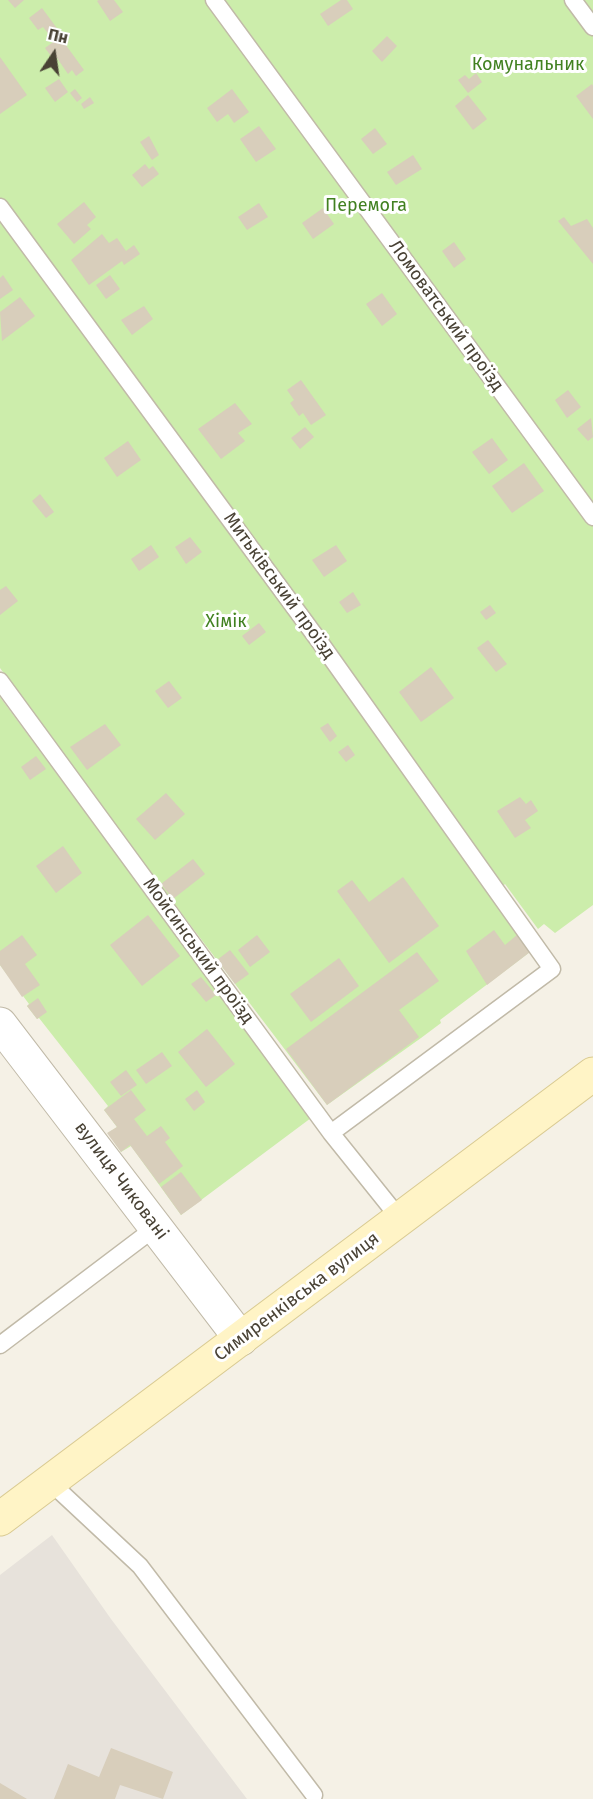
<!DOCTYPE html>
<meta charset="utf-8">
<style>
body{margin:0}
#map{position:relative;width:593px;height:1799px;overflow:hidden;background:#f5f1e6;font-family:"Fira Sans",sans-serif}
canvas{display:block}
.north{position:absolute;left:24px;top:24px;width:60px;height:60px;-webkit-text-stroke:4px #fff;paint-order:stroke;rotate:13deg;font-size:16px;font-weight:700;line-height:24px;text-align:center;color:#494235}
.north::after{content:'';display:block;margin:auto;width:21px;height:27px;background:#494235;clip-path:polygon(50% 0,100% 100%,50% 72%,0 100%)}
</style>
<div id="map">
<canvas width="593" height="1799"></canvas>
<div class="north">Пн</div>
</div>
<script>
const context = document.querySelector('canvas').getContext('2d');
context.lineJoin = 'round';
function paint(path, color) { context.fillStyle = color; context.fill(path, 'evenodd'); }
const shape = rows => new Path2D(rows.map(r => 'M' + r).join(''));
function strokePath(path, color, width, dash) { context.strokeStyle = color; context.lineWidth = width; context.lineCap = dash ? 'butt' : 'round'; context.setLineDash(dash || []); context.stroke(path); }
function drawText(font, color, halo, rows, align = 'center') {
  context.font = font + ' "Fira Sans",sans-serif'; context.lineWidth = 6; context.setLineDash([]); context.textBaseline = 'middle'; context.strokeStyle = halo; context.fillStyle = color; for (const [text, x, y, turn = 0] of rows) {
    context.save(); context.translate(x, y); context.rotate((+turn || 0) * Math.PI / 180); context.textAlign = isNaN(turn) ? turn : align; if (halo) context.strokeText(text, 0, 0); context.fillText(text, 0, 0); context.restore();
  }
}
const industrial = shape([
 [52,1535,111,1619,247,1799,0,1799,0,1575]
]);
const green = shape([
 [0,0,593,0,593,905,555,933,544,924,538,929,505,884,491,897,530,952,440,1020,441,1023,421,1038,327,1105,84,785,0,668],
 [0,697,311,1118,181,1215,131,1146,121,1152,108,1133,117,1127,104,1110,108,1106,39,1018,37,1019,27,1006,29,1004,0,965]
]);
const building = shape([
 [8,0,24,0,15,8],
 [99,0,114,0,123,12,110,21,97,1],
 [341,0,347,0,353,9,328,26,320,14],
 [42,8,59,31,51,37,43,27,38,30,29,18],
 [387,36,397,46,382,62,372,51],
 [60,37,84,70,76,76,72,70,68,74,57,58,54,60,45,48],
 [0,57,27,95,0,114],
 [476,73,482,82,468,93,458,80,465,75,469,79],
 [59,79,68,92,55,102,45,88],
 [592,84,593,86,593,119,576,96],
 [75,89,82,98,77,102,70,93],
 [232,89,249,112,234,123,228,114,217,122,207,108],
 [468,95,487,119,473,130,455,106],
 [90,97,94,103,84,109,81,104],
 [259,126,276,149,256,162,240,139],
 [375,128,387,144,373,154,361,139],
 [149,136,159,155,152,160,140,142],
 [413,155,422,169,396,185,387,172],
 [145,164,149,169,153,166,159,174,142,187,132,175],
 [84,202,96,217,87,225,91,229,74,244,57,224],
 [259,203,268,217,247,230,238,217],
 [323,208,334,224,313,239,302,223],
 [564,217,571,226,587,219,593,228,593,264,558,221],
 [102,234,109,243,117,238,126,251,134,245,140,254,124,265,122,261,89,285,71,260],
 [454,242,466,259,454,268,442,251],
 [3,275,13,290,0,299,0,278],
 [110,275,120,289,106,299,96,285],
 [382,293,397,314,382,326,366,304],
 [20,297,35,316,2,341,0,312],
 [144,306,153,319,132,335,121,320],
 [301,380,326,415,311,425,303,413,299,416,290,403,294,400,287,390],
 [568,390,581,407,567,418,555,400],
 [235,403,252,424,238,433,245,441,221,459,198,429],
 [591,418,593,437,588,441,577,429],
 [305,427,314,437,300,449,291,438],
 [492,438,508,460,489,474,472,452],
 [128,441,141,460,117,477,104,458],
 [524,463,544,491,512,513,492,486],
 [40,494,54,512,46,518,32,501],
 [190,537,202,552,186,564,175,547],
 [151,545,159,557,139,571,131,559],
 [336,545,347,561,324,577,312,560],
 [6,586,18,601,0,615,0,590],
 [353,592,361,605,347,613,339,602],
 [490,605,496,613,486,620,480,612],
 [259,623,266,632,249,645,242,636],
 [488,640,507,664,496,672,477,648],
 [431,667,454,698,421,722,399,692],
 [169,681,182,698,168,708,155,691],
 [328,723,337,736,330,742,320,728],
 [105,724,121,745,87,770,70,747],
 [348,745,355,755,346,762,338,752],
 [36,756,46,769,30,780,21,767],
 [166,793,185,814,155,840,136,819],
 [520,797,526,804,531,800,538,811,525,820,531,828,515,838,497,811],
 [63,846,82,873,56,893,36,866],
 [193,859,205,874,173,899,161,884],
 [403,877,439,926,389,963,337,891,352,880,369,902],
 [148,915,180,956,142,986,110,945],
 [494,930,505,945,517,935,530,952,487,985,466,951],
 [22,935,37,955,25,964,40,985,22,997,0,965,0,951],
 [257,935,270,952,250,967,238,950],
 [230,950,249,974,235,984,217,960],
 [417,952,439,981,399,1010,419,1037,327,1105,286,1049],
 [339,958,359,986,311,1022,290,994],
 [201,977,216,995,206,1002,191,984],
 [38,998,47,1012,37,1019,27,1006],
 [207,1029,235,1064,206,1087,178,1052],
 [162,1052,172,1066,146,1084,136,1070],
 [126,1070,137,1085,121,1096,110,1082],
 [131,1090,146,1110,134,1119,147,1136,161,1126,170,1138,165,1142,183,1166,159,1184,130,1145,121,1152,107,1133,117,1127,104,1110],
 [197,1090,205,1102,194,1111,185,1099],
 [181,1172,202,1200,181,1215,161,1187],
 [111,1748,173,1772,163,1799,120,1785,115,1799,54,1799,68,1764,99,1777],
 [0,1783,27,1799,0,1799]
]);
const lane = shape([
 [214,0,593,517],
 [573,0,593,27],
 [0,207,322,645,552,969,331,1133],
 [0,681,331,1133,400,1219],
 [0,1345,156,1227],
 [50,1482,140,1566,314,1795]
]);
const street = shape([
 [0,1024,241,1339]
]);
const secondary = shape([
 [0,1519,593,1074]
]);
const parkNames = [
 ["Комунальник",528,65],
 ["Перемога",366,206],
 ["Хімік",226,622]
];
const streetNames = [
 ["Ломоватський проїзд",446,316,54],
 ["Митьківський проїзд",279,586,54],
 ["Мойсинський проїзд",198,951,54],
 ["вулиця Чиковані",121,1181,53],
 ["Симиренківська вулиця",297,1297,-37]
];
paint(industrial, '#e7e2db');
paint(green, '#ccedab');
paint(building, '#d8cebb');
strokePath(lane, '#c1baa8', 19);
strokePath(street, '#c1baa8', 35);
strokePath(secondary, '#d9ca91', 35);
strokePath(lane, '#fff', 16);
strokePath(street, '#fff', 33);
strokePath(secondary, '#fff4c6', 33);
drawText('18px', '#418121', '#fff', parkNames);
drawText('18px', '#494235', '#fff', streetNames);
</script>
